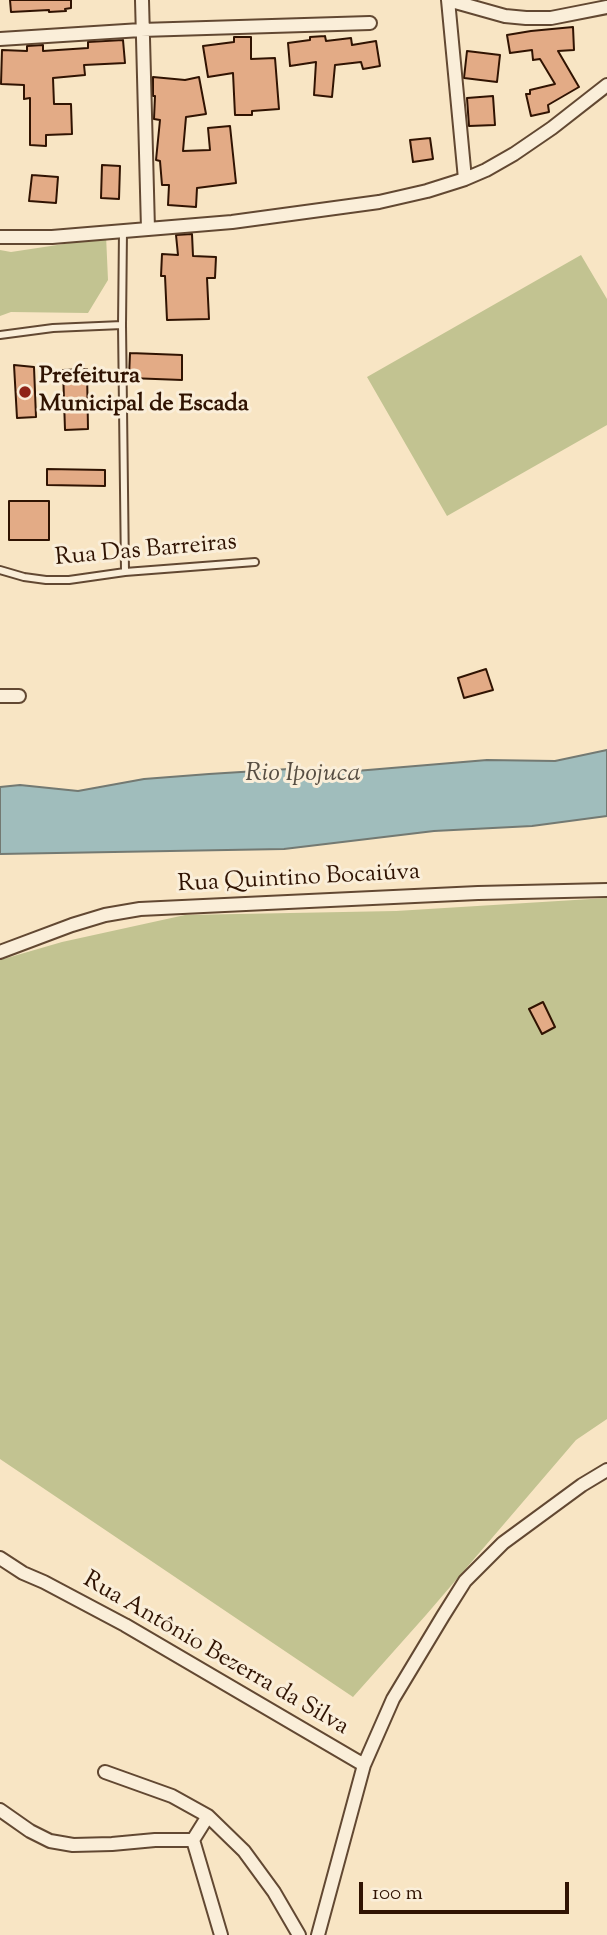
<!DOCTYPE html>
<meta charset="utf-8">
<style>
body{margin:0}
#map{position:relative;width:607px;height:1935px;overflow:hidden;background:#f8e5c4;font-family:"Sorts Mill Goudy",serif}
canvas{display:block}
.scale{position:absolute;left:359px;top:1882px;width:210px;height:32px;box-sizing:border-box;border:4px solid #301302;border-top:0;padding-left:9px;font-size:21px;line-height:24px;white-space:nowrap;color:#301302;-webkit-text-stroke:5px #faeed9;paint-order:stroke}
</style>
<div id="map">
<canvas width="607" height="1935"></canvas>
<div class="scale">100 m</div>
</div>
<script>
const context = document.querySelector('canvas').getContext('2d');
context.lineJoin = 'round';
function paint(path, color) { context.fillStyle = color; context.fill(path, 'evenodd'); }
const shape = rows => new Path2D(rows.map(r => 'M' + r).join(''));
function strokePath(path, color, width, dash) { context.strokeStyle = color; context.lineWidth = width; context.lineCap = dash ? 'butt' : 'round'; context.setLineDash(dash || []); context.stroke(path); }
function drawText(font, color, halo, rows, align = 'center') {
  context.font = font + ' "Sorts Mill Goudy",serif'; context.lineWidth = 6; context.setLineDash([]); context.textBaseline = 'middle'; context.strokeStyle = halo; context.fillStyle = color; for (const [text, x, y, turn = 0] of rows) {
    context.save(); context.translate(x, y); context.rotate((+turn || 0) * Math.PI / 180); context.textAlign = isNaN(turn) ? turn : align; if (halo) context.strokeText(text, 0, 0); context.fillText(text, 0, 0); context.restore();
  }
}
const green = shape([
 [106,235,108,280,88,313,11,312,0,316,0,250,11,252,64,244],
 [581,255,607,299,607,425,447,516,367,377],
 [607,898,607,1419,576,1440,426,1615,353,1697,0,1459,0,960,62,942,185,915,396,911]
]);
const water = shape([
 [607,750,607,816,532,826,434,831,284,849,0,854,0,787,20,785,78,791,144,779,209,774,289,769,332,773,487,760,555,761,607,750]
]);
const building = shape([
 [10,0,71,0,71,8,65,9,66,11,49,12,49,10,11,12,10,0],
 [573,27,574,50,558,51,579,87,548,105,549,112,531,116,526,94,530,94,530,90,555,84,540,59,533,60,532,50,510,53,507,35,531,31,573,27],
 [325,36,326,41,351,38,352,45,376,41,380,66,363,69,361,62,335,65,332,97,314,95,316,62,290,66,288,43,310,40,310,37,325,36],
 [234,37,251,37,251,59,275,58,279,109,252,111,252,115,235,115,233,73,208,77,203,46,234,42,234,37],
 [123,40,125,63,84,65,85,75,53,78,54,104,71,104,72,134,46,135,46,146,30,145,30,98,24,99,24,85,1,84,2,50,27,51,27,46,43,45,43,51,88,48,88,42,123,40],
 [467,51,500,55,497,82,464,78,467,51],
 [153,77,185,80,199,77,206,114,186,117,183,151,210,150,208,128,230,126,236,183,197,188,196,207,168,205,169,185,162,185,160,161,156,160,160,120,154,119,155,96,153,96,153,77],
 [493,96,495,125,469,126,467,98,493,96],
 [430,138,433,159,413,162,410,140,430,138],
 [102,165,120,166,119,199,101,198,102,165],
 [32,175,58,177,56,203,29,201,32,175],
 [192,234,193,256,216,257,215,278,207,278,209,319,167,320,165,276,161,276,162,254,178,255,176,235,192,234],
 [130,353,182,355,182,380,129,378,130,353],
 [14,365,34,367,36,417,17,418,14,365],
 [87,369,88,429,65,430,63,370,87,369],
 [47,469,105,470,105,486,47,485,47,469],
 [9,501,49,501,49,540,9,540,9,501],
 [486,669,493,690,464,698,458,678,486,669],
 [543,1002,555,1027,542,1034,529,1009,543,1002]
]);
const service = shape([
 [123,231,122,325,125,572],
 [0,335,53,328,122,325],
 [0,570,24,577,46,580,69,580,125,572,255,562]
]);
const minor = shape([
 [142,0,148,229],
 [448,0,465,179],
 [448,0,505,16,526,18,551,18,607,7],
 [0,39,141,30,370,23],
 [0,237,52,237,232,222,379,202,427,191,465,179,486,170,514,154,552,128,607,85],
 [0,696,19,696],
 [0,952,72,925,105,915,140,909,478,893,607,890],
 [0,1558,23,1573,44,1582,125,1625,364,1765],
 [105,1772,172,1796,208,1816,244,1851,274,1892,299,1935],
 [0,1810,30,1831,50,1841,73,1845,112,1844,155,1840,193,1840],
 [208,1816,193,1840,221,1935],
 [318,1935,364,1765,393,1699,443,1616,465,1581,503,1543,582,1485,607,1470]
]);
const markers = [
 [25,392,7,"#8f2418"]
];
const poiNames = [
 ["Prefeitura",39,378],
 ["Municipal de Escada",39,406]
];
const streetNames = [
 ["Rua Das Barreiras",146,552,-5],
 ["Rua Quintino Bocaiúva",299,880,-3],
 ["Rua Antônio Bezerra da Silva",215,1655,30]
];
const waterNames = [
 ["Rio Ipojuca",303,776]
];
paint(green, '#c2c391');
paint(water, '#a0bdbc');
strokePath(water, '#737972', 2);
paint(building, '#e3ab86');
strokePath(building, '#301302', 2);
strokePath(service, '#624832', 10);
strokePath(minor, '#624832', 16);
strokePath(service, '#faeed9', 6);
strokePath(minor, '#faeed9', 12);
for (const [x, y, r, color] of markers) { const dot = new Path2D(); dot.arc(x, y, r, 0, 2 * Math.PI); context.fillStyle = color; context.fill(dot); strokePath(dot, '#faeed9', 2.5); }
drawText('bold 24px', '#301302', '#faeed9', poiNames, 'left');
drawText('24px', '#301302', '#faeed9', streetNames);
drawText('italic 26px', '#574e43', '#faeed9', waterNames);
</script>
